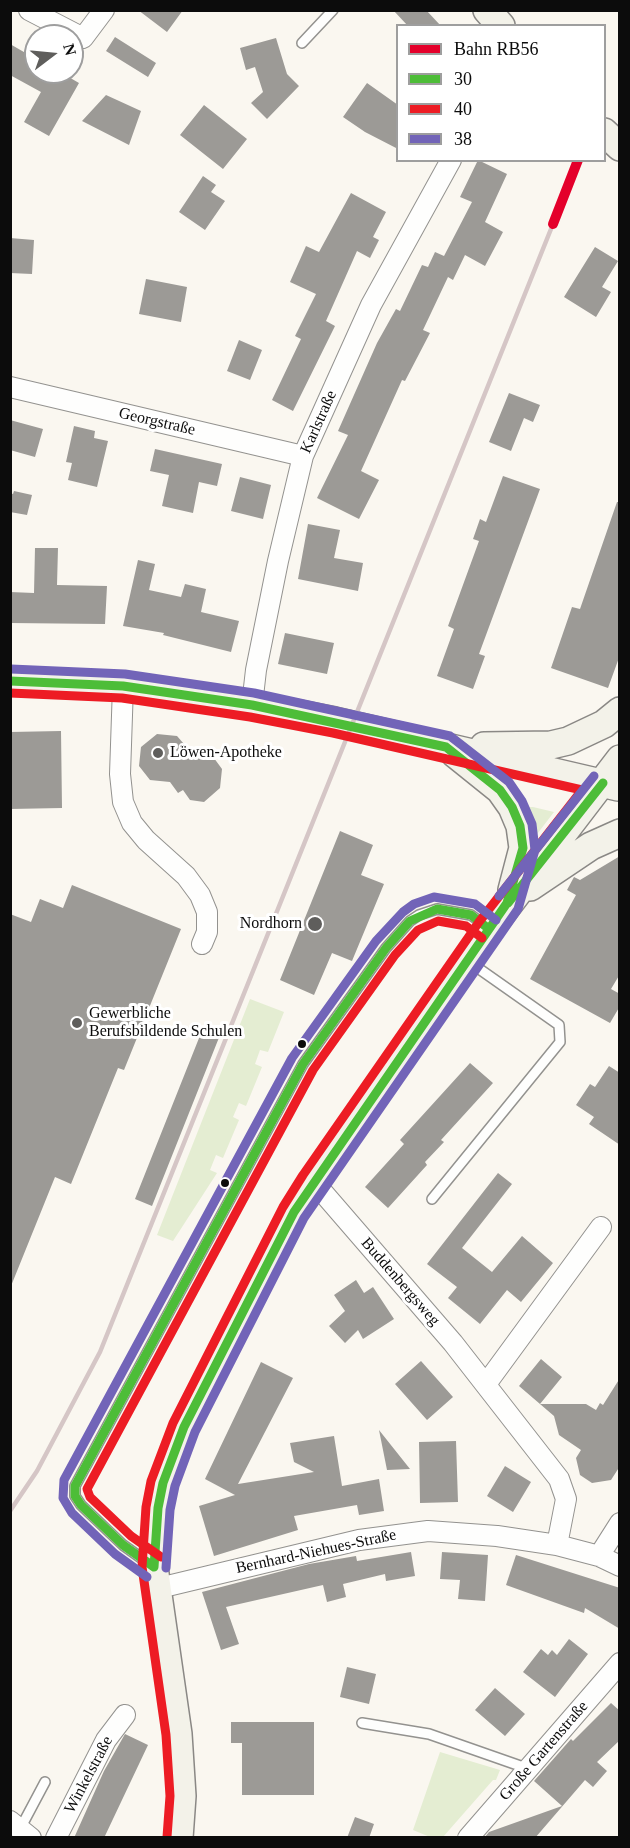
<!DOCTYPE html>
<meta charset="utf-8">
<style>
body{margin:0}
#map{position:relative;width:630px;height:1848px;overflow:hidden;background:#faf7f0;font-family:"Times New Roman",serif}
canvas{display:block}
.frame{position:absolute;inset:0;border:12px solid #0c0c0c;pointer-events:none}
.legend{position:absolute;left:396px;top:24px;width:210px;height:138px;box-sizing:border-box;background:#fff;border:2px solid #9e9e9e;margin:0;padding:8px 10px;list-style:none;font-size:18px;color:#0c0c0c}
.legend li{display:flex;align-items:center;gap:12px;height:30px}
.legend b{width:30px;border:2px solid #9e9e9e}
.north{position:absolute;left:24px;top:24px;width:60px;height:60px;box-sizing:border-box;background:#fff;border:2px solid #9e9e9e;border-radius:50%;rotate:74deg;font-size:16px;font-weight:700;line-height:24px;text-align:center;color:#0c0c0c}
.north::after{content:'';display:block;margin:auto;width:21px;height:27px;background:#5f5e5c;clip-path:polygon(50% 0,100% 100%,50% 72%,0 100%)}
</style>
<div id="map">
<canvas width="630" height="1848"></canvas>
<div class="frame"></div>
<ul class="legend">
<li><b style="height:8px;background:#e4002b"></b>Bahn RB56</li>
<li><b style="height:8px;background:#4dbd38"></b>30</li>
<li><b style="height:8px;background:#ed1c24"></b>40</li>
<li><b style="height:8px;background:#7264b8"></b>38</li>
</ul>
<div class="north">N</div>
</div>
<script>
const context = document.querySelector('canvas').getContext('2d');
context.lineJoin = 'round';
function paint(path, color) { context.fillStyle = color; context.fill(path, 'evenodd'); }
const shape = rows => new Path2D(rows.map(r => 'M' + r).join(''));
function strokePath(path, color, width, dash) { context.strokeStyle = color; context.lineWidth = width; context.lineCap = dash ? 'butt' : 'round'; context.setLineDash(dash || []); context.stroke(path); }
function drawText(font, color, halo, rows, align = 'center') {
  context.font = font + ' "Times New Roman",serif'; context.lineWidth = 6; context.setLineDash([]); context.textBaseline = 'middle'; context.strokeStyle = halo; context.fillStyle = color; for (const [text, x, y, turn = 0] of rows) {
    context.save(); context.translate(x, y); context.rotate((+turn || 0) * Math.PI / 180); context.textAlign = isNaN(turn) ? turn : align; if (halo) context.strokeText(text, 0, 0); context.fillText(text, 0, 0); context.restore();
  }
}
const green = shape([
 [523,807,533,807,554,812,531,842],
 [250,999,284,1012,268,1052,260,1050,255,1064,262,1067,246,1106,239,1103,233,1117,239,1120,223,1158,216,1155,210,1170,217,1173,173,1241,157,1235],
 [440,1752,500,1770,496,1780,493,1780,443,1837,430,1837,413,1830]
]);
const building = shape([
 [138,10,183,10,167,32],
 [393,10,426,10,441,26,408,26],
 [115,37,156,63,148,77,106,51],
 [276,38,287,74,299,86,267,119,251,103,263,92,255,67,246,70,240,48],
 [10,44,36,59,36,72,60,72,79,83,49,136,24,122,41,92,10,75],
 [367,83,398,105,398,149,365,132,343,117],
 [106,95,141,111,129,145,82,121],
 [204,105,247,139,223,169,180,135],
 [478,160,507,174,485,222,503,232,485,266,465,255,453,280,448,277,423,330,430,333,405,381,402,380,361,471,379,480,359,519,317,498,348,435,338,431,377,343,396,309,400,311,422,265,428,267,435,252,444,256,472,202,460,197],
 [203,176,216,185,211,192,225,201,205,230,179,212],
 [351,193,386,212,373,237,379,240,370,258,357,251,326,321,335,326,293,411,272,400,301,339,295,336,316,294,290,282,306,246,319,252],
 [10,238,34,240,32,274,10,273],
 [595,247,618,261,602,287,611,292,596,317,564,297],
 [146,279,187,287,181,322,139,314],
 [239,340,262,350,250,380,227,371],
 [509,393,540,405,533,422,524,418,511,451,489,442],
 [10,420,43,429,35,457,10,450],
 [74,426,95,431,94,438,108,441,97,487,68,480,72,463,66,462],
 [155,449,222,464,217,486,199,482,193,513,162,506,169,475,150,471],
 [503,476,540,489,479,654,485,656,473,689,437,676,454,629,448,626,479,541,473,539,480,519,486,522],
 [240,477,271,485,263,519,231,511],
 [14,491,32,495,27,515,10,512,10,493,13,494],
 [617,502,620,502,620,655,608,688,551,668,572,607,580,609],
 [308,524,340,530,334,558,363,563,358,591,298,579],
 [35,548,58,548,57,585,107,586,105,624,10,623,10,592,34,593],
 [138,560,155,564,149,590,181,597,185,584,206,589,201,612,239,621,231,652,163,635,164,633,123,626],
 [285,633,334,643,327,674,278,664],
 [61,731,62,808,10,809,10,732],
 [157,734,177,736,191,752,211,754,222,769,220,788,204,802,190,800,183,790,178,793,170,782,150,780,139,766,141,747],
 [340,831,373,845,361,875,384,884,352,961,332,953,314,995,280,980],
 [620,856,620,974,611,989,620,994,620,1006,610,1023,530,979,576,895,567,890,574,877,580,880],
 [72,885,181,929,124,1070,118,1068,71,1184,55,1177,11,1286,10,914,31,922,40,899,63,908],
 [205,1023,222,1030,152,1206,135,1199],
 [470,1063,493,1083,441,1140,444,1142,425,1162,427,1165,388,1208,365,1187,404,1144,400,1140],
 [609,1066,620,1073,620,1145,589,1124,594,1117,576,1105,590,1084,595,1087],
 [498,1173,512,1184,462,1248,492,1272,522,1236,553,1263,521,1302,507,1290,480,1324,448,1298,457,1287,427,1264],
 [356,1280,364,1293,373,1287,394,1319,363,1339,358,1330,345,1343,329,1326,345,1311,334,1295],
 [541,1359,562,1377,540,1404,586,1404,596,1410,600,1403,603,1405,620,1378,620,1466,611,1480,592,1483,580,1475,576,1458,581,1450,559,1435,554,1416,519,1386],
 [421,1361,453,1397,427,1420,395,1384],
 [261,1362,293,1378,238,1484,314,1472,294,1462,290,1443,334,1436,342,1486,379,1479,384,1511,359,1515,357,1505,294,1516,298,1530,214,1556,199,1506,235,1495,205,1479],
 [379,1430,410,1469,387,1470],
 [456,1441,458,1502,420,1503,419,1442],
 [505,1466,531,1482,513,1512,487,1496],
 [411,1552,415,1576,386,1581,385,1574,343,1584,346,1597,327,1602,323,1585,226,1607,239,1644,221,1650,202,1592,309,1564,356,1556,357,1561],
 [442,1552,488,1555,485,1601,458,1599,460,1580,440,1579],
 [516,1555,620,1588,620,1629,585,1608,584,1613,506,1585],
 [569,1639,588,1654,555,1697,523,1672,541,1649,548,1655,552,1650,557,1655],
 [347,1667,376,1674,369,1704,340,1697],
 [495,1688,525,1714,505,1736,475,1710],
 [611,1703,620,1711,620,1740,597,1762,607,1771,593,1787,585,1780,535,1838,484,1838,489,1832,562,1806,534,1781,571,1739,573,1741],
 [231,1722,314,1722,314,1795,242,1795,242,1743,231,1743],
 [125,1734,148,1745,104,1838,74,1838,104,1771],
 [355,1817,374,1824,369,1838,347,1838]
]);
const lane = shape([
 [302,43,333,10],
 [432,1199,560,1042,559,1025,468,961],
 [151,1565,123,1545,81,1505,75,1496,75,1486,303,1064,386,948,410,921,419,915,437,909,471,915,487,927],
 [362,1723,429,1734,529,1769],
 [20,1829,45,1782]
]);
const street = shape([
 [29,10,83,38,104,10],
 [10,387,303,456],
 [123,686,120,774,123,802,132,823,146,840,186,876,200,895,207,912,207,932,202,944],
 [252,705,256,670,278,561,303,456,371,305,451,160],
 [313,1181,453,1343,559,1479,566,1499,557,1545],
 [486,1384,601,1227],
 [599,1556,620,1523],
 [155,1589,359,1540,428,1531,497,1536,557,1545,599,1556,620,1566],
 [10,1821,31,1838],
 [56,1838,106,1740,125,1715],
 [468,1838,620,1663]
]);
const secondary = shape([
 [487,10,501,26],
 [604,132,620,147],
 [10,681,123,686,252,705,335,721,618,787],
 [484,746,551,745,568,741,604,724,620,711],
 [454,753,500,790,512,807,520,826,523,848,512,890],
 [530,887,591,846,620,833],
 [179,1838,182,1796,178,1734,154,1567,158,1508,163,1483,184,1427,294,1212,313,1181,467,959,620,759]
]);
const rail = shape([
 [10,1511,37,1471,100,1352,553,224]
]);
const bus1 = shape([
 [10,681,123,686,252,705,446,747,500,790,512,807,520,826,523,848,507,903,294,1212,184,1427,163,1483,158,1508,154,1567],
 [508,903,603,783],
 [154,1567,123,1545,81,1505,75,1496,75,1486,303,1064,386,948,410,921,437,909,471,915,489,929]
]);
const bus2 = shape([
 [10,693,122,698,250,717,333,733,582,790,479,922,303,1175,283,1207,173,1423,151,1481,146,1507,142,1567,166,1735,170,1796,167,1837],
 [161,1557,131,1536,90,1497,87,1489,313,1070,395,955,418,930,438,921,466,926,482,938]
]);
const bus3 = shape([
 [11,669,125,674,254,693,450,736,509,782,522,801,532,824,535,850,518,909,304,1218,195,1432,175,1486,170,1510,166,1568],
 [499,896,594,776],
 [147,1577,115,1554,72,1513,63,1498,64,1480,292,1058,376,941,403,912,414,904,434,897,475,904,496,920]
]);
const rail1 = shape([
 [553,224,578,160]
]);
const markers = [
 [158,753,6,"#5f5e5c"],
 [315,924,8,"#5f5e5c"],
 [77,1023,6,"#5f5e5c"],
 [302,1044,5,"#0c0c0c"],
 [225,1183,5,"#0c0c0c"]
];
const streetNames = [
 ["Georgstraße",157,422,13],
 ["Karlstraße",319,422,-66],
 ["Buddenbergsweg",400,1282,49],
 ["Bernhard-Niehues-Straße",316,1552,-12],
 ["Große Gartenstraße",544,1751,-49],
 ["Winkelstraße",89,1775,-62]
];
const poiNames = [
 ["Löwen-Apotheke",170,753],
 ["Nordhorn",302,924,"right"],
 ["Gewerbliche",89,1014],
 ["Berufsbildende Schulen",89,1032]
];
paint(green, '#e4edd2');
paint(building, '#9c9a96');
strokePath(lane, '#93928f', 12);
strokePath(street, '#93928f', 22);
strokePath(secondary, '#8a8885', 30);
strokePath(lane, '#fefefd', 9);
strokePath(street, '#fefefd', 20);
strokePath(secondary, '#f3f2e9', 27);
strokePath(rail, '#d5c6c6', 4.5);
strokePath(bus1, '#4dbd38', 9);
strokePath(bus2, '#ed1c24', 9);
strokePath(bus3, '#7264b8', 9);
strokePath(rail1, '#e4002b', 10);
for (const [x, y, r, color] of markers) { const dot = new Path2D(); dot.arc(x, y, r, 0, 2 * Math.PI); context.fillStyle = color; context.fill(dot); strokePath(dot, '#fff', 2); }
drawText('16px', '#0c0c0c', '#fff', streetNames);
drawText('16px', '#0c0c0c', '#fff', poiNames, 'left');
</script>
